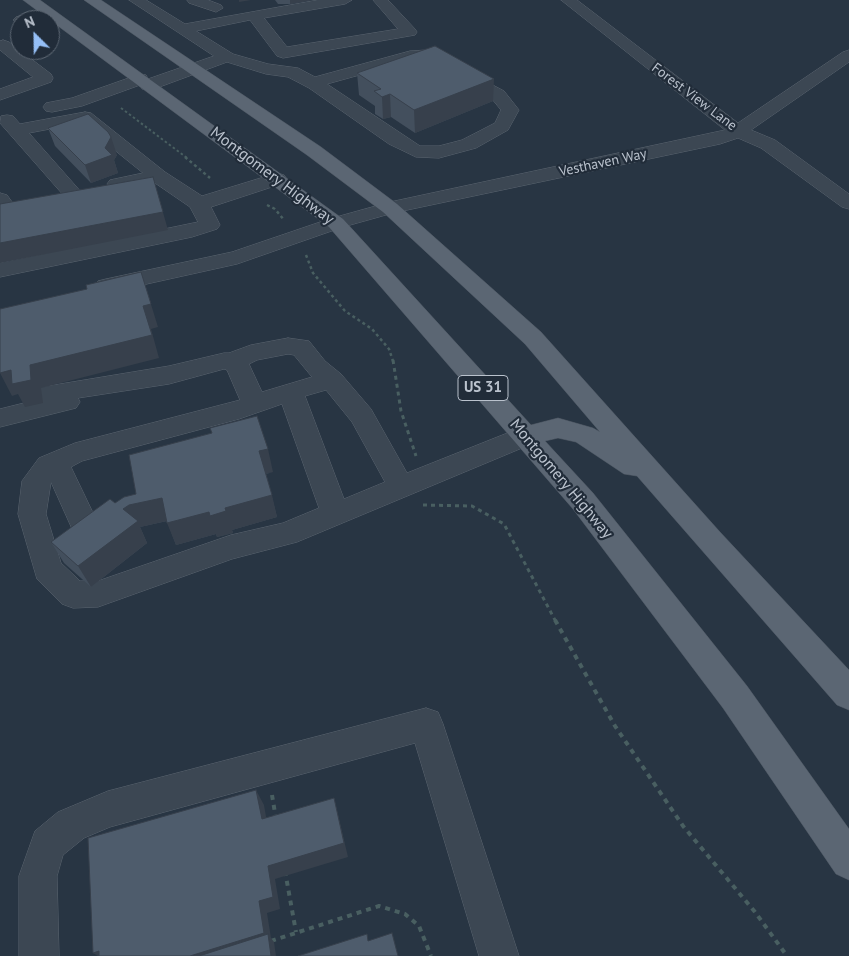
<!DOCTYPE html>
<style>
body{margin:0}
#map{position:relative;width:849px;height:956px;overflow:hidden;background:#283543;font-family:"PT Sans",sans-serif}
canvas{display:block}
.north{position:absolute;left:10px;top:10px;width:50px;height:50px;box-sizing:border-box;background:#212c39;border:1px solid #5e6874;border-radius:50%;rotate:337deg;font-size:14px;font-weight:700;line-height:20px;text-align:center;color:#bac2cd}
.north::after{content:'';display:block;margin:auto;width:18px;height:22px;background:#95bff6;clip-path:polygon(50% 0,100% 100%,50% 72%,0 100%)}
</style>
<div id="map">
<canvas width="849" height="956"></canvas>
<div class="north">N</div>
</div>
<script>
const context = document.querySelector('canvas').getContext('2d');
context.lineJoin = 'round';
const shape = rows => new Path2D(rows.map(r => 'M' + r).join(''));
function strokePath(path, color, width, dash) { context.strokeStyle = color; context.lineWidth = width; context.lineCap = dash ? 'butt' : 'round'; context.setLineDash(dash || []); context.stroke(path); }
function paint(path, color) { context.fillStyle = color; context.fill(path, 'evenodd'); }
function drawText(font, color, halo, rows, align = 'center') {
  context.font = font + ' "PT Sans",sans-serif'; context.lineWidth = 4.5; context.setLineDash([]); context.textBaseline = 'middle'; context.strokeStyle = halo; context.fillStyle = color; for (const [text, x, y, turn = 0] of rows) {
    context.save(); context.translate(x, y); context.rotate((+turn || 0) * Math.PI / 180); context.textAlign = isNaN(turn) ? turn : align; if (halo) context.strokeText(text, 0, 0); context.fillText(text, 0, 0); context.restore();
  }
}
const pathFar3 = shape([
 [121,108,187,158]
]);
const pathFar2 = shape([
 [185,157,210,178],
 [267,205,275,209,284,220],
 [306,255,313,273,345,311,372,329,389,349,393,361]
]);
const pathFar1 = shape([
 [393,360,401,411,416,456],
 [423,505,472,506,504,524,556,622]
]);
const path = shape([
 [555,620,615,726,683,826,755,912,787,956],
 [272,795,276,819],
 [285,871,296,932],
 [271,941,379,906,405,914,419,926,431,956]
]);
const minor = shape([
 [129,0,146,0,185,24,318,0,352,0,345,4,264,18,287,47,398,29,373,0,388,0,415,29,417,32,415,35,283,58,277,56,250,20,196,31,233,54,268,64,298,68,315,77,410,51,427,50,504,91,519,110,508,130,476,148,439,158,416,157,389,144,309,88,288,77,266,74,227,62,154,89,142,89,140,85,82,106,52,112,46,111,43,107,46,103,72,98,140,74,146,75,148,79,214,56,129,0],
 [424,60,492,99,501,110,495,123,462,140,439,146,420,146,327,84,410,61,424,60],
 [187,0,208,0,221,5,223,8,216,12,189,3,187,0],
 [561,0,577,0,738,123,843,52,849,50,849,62,751,130,775,140,849,194,849,209,842,207,761,148,738,138,720,144,393,213,343,227,237,264,106,293,98,291,95,286,98,281,106,279,232,252,329,219,390,202,725,130,561,0],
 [48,7,56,12,53,15,37,20,20,20,20,24,13,20,16,17,48,7],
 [3,40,9,42,51,74,53,78,51,82,0,100,0,89,33,77,0,50,0,41,3,40],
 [85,112,91,113,165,172,202,196,277,173,284,175,287,179,284,183,211,207,220,225,217,229,192,237,0,277,0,263,198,222,190,207,155,183,117,190,110,188,107,184,110,180,143,173,81,123,29,133,82,193,79,197,65,197,0,123,1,116,7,115,13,116,20,124,85,112],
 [0,193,7,195,12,202,15,206,12,210,0,211,0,193],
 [288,338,309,341,325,361,341,374,371,409,407,473,525,426,534,429,538,436,534,443,297,542,232,559,98,607,73,608,62,604,37,579,18,514,22,481,39,458,75,443,240,400,227,370,224,369,169,384,78,398,80,402,76,408,0,427,0,409,32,401,29,396,33,390,42,387,169,366,224,353,229,353,251,345,288,338],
 [288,354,294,355,312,377,262,392,249,364,257,360,288,354],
 [326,390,352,422,385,482,344,499,305,396,326,390],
 [282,404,319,508,283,523,231,535,98,581,80,581,61,563,46,514,51,482,82,551,92,554,102,551,107,542,71,467,82,461,239,419,282,404],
 [426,708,438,712,443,724,519,956,479,956,415,743,110,827,84,838,63,855,57,876,59,956,19,956,19,876,35,831,58,812,108,791,426,708]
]);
const major = shape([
 [23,0,40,0,343,219,531,425,558,418,593,428,600,432,525,344,383,212,307,155,84,0,101,0,321,147,397,204,541,332,720,532,849,670,849,710,837,705,637,476,624,474,576,442,558,438,545,441,593,493,747,686,849,829,849,880,836,874,723,708,573,509,329,227,23,0]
]);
const wall = shape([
 [275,0,312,0,290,4,278,4],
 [357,73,493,101,415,133,391,117,383,119,375,114,375,106,359,95],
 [48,128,117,155,114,160,118,173,91,183,55,146],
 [273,472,266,474,277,517,232,530,233,533,217,537,216,534,176,545,167,521,140,527,147,543,91,587,64,563,51,542,115,503]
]);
const shadedWall = shape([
 [239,0,251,0,239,2],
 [290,0,312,0,290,4],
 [494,79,493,101,415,133,414,110],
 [390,94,391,117,383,119,382,97],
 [111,137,117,155,114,160,118,173,91,183,85,165,105,148],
 [153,177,168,230,0,263,0,243],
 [141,272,158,327,151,329,159,358,41,388,43,403,25,407,18,394,12,396,0,373,30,365,143,306],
 [268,449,273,472,264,474,259,451],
 [272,495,277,517,232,530,233,533,217,537,216,534,176,545,167,523],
 [162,498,171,520,140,527,147,543,91,587,78,566,123,509,129,505],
 [256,790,264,805,269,834,262,819],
 [334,798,348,857,275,879,280,909,267,913,271,938,274,942,276,956,190,956,259,901,268,866],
 [99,951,107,956,98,956,93,953]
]);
const building = shape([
 [435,46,494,79,414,110,390,94,382,97,374,91,381,89,357,73,435,46],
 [88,114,108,132,111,137,105,148,112,155,85,165,48,128,88,114],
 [153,177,163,212,0,243,0,204,153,177],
 [141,272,151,304,143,306,152,335,30,365,31,380,12,384,11,370,0,373,0,309,87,289,86,285,141,272],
 [257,416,268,449,259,451,272,495,225,508,226,511,210,516,209,512,167,523,162,498,129,505,123,509,138,521,78,566,51,542,110,499,115,503,124,497,136,494,129,455,212,433,210,428,257,416],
 [256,790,262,819,334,798,344,843,268,866,273,897,259,901,264,933,190,956,99,956,99,951,93,953,88,838,256,790],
 [392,933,398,956,298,956,367,934,368,941,392,933],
 [268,934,271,956,199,956,268,934]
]);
const farStreetnames = [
 ["Forest View Lane",694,97,37],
 ["Vesthaven Way",603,163,-12]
];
const shields = [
 [483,388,50]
];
const shieldNames = [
 ["US 31",483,388]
];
const streetNames = [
 ["Montgomery Highway",272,176,37],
 ["Montgomery Highway",561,479,50]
];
strokePath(minor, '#5b6570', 1);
strokePath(major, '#46505c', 1);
strokePath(pathFar3, '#495f61', 2, [2.5, 2.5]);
strokePath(pathFar2, '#495f61', 2.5, [3, 3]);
strokePath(pathFar1, '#495f61', 3, [4, 4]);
strokePath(path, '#495f61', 4, [5, 5]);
paint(minor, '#3c4753');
paint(major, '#5b6673');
paint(wall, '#434f5d');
paint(shadedWall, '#37404c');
paint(building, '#4e5c6c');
strokePath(building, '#37404c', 1);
drawText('14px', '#bac2cd', '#212c39', farStreetnames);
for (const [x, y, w] of shields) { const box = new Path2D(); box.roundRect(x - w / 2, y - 12.5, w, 25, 4); context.fillStyle = '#212c39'; context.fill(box); strokePath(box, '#bac2cd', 1); }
drawText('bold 15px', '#bac2cd', null, shieldNames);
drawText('16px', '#bac2cd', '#212c39', streetNames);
</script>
